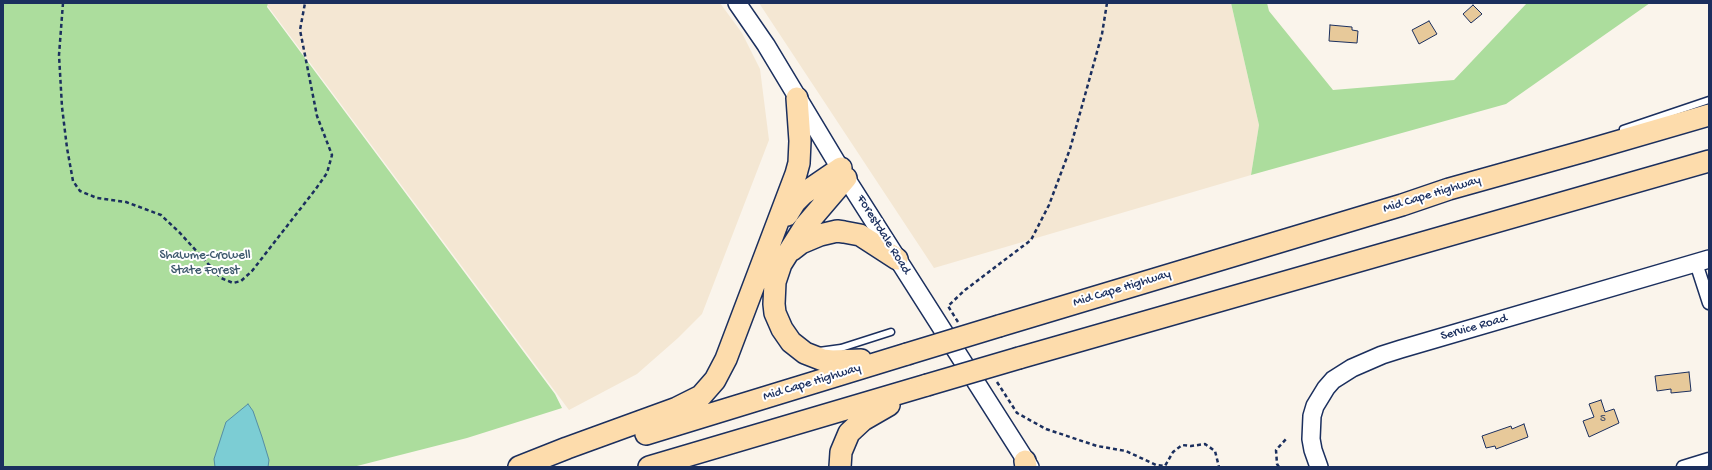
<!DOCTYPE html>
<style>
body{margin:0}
#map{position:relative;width:1712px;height:470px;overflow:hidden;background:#faf4eb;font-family:"Gochi Hand",sans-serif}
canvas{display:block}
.frame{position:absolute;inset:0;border:4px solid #1b2f5e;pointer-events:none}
</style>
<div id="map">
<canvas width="1712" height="470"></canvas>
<div class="frame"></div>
</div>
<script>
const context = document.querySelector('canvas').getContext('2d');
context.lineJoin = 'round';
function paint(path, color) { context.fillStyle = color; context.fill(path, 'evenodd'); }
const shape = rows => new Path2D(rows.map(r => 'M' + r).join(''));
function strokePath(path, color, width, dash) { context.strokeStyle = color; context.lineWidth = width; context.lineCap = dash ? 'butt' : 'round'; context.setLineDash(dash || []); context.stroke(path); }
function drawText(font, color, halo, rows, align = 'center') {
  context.font = font + ' "Gochi Hand",sans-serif'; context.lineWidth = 4; context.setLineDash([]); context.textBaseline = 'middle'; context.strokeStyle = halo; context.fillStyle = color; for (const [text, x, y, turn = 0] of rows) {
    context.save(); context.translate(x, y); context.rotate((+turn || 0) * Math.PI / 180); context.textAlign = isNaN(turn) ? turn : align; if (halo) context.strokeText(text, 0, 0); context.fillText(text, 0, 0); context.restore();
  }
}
const built = shape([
 [268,3,720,3,742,33,760,69,769,140,702,314,678,338,637,374,569,410,267,5],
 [759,3,1231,3,1259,125,1251,175,934,268]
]);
const green = shape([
 [3,3,268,3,267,7,555,394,562,408,467,438,353,467,3,467],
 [1231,3,1267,3,1269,11,1333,90,1454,80,1527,3,1650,3,1506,104,1251,175,1259,125]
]);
const water = shape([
 [248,404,253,411,262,437,269,460,268,467,215,467,214,459,226,422,248,404]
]);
const building = shape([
 [1473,5,1482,14,1471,23,1463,14,1473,5],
 [1429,21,1437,34,1419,44,1412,30,1429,21],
 [1330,25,1352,27,1352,30,1358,31,1357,43,1329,41,1330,25],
 [1689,372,1691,391,1671,393,1671,389,1657,391,1655,376,1689,372],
 [1601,400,1605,412,1614,409,1619,423,1589,437,1583,421,1594,417,1589,404,1601,400],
 [1524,424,1528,437,1496,449,1495,446,1486,448,1482,436,1511,426,1512,429,1524,424]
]);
const path = shape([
 [63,3,59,55,62,107,67,148,73,181,80,191,97,198,126,202,161,215,180,233,221,278,233,283,241,281,252,271,315,190,327,173,332,155,317,116,300,30,305,3],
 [958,322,948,306,965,290,1031,240,1049,205,1070,149,1102,34,1107,3],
 [997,382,1017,413,1046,429,1097,446,1126,451,1156,465,1165,466,1173,452,1182,445,1191,446,1205,444,1215,451,1219,467],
 [1279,467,1277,464,1276,450,1287,438]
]);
const lane = shape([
 [1623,129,1709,100],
 [819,351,841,348,891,332]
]);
const street = shape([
 [1696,263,1709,303],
 [1683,467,1709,459]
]);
const secondary = shape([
 [737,3,766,45,846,178,1030,467],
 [1319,467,1313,450,1311,439,1312,416,1315,406,1326,388,1333,380,1352,368,1382,355,1401,349,1709,259]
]);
const highway = shape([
 [846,178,805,226,781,264,775,282,774,304,775,313,782,329,791,342,805,353,823,360,832,361,861,360],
 [787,215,795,202,803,194,841,168],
 [792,250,801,243,820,235,837,231,844,232,860,235,897,259],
 [999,326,1402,205,1449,189,1585,151,1709,115],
 [1019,358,1709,161],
 [646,434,907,354],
 [1025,461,1026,467],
 [519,467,567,448,677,408,701,396,715,380,726,359,796,174,799,163,800,141,797,98],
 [649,467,927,385],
 [840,467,841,452,849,433,863,420,889,405]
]);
const highwayBridge = shape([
 [907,354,999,326],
 [927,385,1019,358]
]);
const numberNames = [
 ["5",1603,419]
];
const streetNames = [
 ["Mid Cape Highway",1432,195,-17],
 ["Forestdale Road",883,235,58],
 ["Mid Cape Highway",1122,289,-17],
 ["Service Road",1474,328,-16],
 ["Mid Cape Highway",812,383,-17]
];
const parkNames = [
 ["Shawme-Crowell",205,256],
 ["State Forest",205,271]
];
paint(built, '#f4e7d3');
paint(green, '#acdd9d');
paint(water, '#7ccdd4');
strokePath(water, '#558ea5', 1);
paint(building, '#e7c99a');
strokePath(building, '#1b2f5e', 1);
strokePath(lane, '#1b2f5e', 9);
strokePath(street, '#1b2f5e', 15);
strokePath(secondary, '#1b2f5e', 20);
strokePath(highway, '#1b2f5e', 24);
strokePath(path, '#1b2f5e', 2.5, [4, 3]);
strokePath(lane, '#fff', 6);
strokePath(street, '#fff', 12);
strokePath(secondary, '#fff', 17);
strokePath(highway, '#fddcac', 21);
strokePath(highwayBridge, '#1b2f5e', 24, []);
strokePath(highwayBridge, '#fddcac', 21);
drawText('11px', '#4e566d', null, numberNames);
drawText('13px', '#1b2f5e', '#fff', streetNames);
drawText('13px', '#3f5a6e', '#fff', parkNames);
</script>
